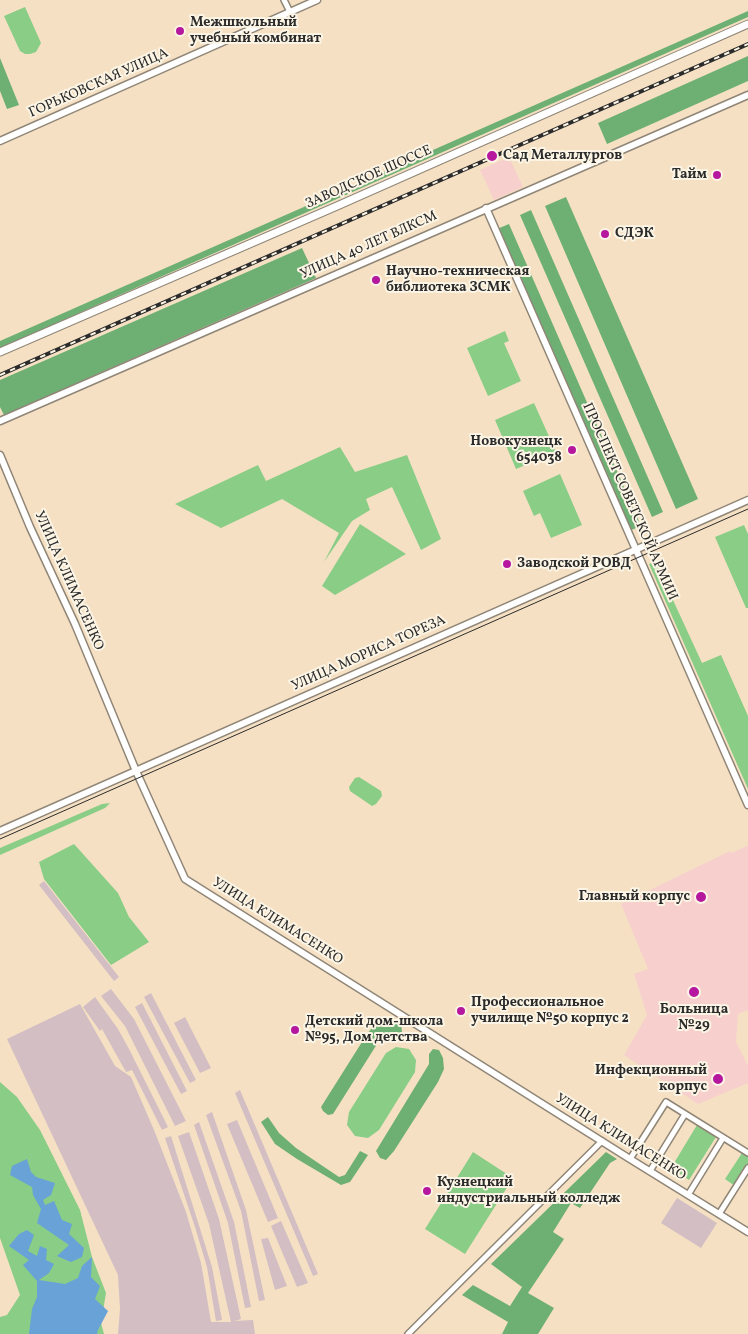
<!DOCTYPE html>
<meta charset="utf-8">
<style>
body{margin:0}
canvas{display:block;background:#f5e0c3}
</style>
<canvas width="748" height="1334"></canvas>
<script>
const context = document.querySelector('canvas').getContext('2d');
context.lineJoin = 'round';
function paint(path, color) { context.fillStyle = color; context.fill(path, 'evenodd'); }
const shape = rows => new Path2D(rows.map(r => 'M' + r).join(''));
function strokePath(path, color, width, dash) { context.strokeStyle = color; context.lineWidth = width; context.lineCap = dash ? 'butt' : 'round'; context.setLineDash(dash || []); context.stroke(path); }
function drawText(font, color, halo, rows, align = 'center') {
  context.font = font + ' Vollkorn,serif'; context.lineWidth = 4; context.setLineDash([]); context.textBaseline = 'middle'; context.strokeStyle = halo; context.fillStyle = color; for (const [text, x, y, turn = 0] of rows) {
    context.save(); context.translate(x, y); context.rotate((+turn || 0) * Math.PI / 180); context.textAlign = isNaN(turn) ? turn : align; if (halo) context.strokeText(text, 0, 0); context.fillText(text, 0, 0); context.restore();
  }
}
const built = shape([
 [509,157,523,187,494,200,480,170],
 [748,845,748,1010,738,1014,736,1042,748,1066,748,1083,698,1104,624,1055,647,1015,634,974,648,969,621,904,730,851,732,853]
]);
const industrial = shape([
 [44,881,119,977,114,981,39,885],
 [111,989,134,1019,186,1121,175,1126,125,1026,101,996],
 [151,993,196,1080,190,1083,144,997],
 [95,997,118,1029,129,1049,168,1127,162,1130,132,1070,126,1072,102,1029,100,1031,83,1007],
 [142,1003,187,1091,181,1094,135,1007],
 [80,1004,115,1066,131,1077,154,1130,186,1212,201,1263,211,1322,231,1322,209,1224,178,1136,189,1132,219,1219,241,1319,234,1321,253,1320,255,1334,118,1334,120,1309,118,1275,7,1039],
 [185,1017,211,1068,200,1073,174,1023],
 [240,1090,318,1274,313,1276,235,1093],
 [212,1112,246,1210,265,1300,259,1301,241,1211,206,1115],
 [237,1120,278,1218,268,1222,227,1124],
 [199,1122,234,1222,251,1307,245,1308,228,1223,194,1125],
 [171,1136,212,1267,222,1320,216,1321,207,1267,195,1227,165,1138],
 [677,1198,717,1223,701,1248,661,1223],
 [281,1221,308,1283,297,1287,271,1226],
 [268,1238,287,1286,275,1290,261,1239]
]);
const green = shape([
 [25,7,41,43,36,52,30,54,25,54,20,51,4,16],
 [505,331,509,341,504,343,521,381,488,396,467,348],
 [534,403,556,452,516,469,495,420],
 [340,447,355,472,407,455,441,539,421,550,392,487,366,499,370,510,352,521,324,562,339,533,282,499,221,528,175,504,258,465,266,481],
 [560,474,582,525,551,538,540,513,534,516,523,491],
 [360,524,406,554,335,595,322,586],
 [744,525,748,534,748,608,746,608,715,537],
 [655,561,702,663,721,655,748,716,748,789,649,564],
 [359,777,381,791,382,796,376,804,372,806,350,791,349,787,355,778],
 [110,803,105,808,0,855,0,848,102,804],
 [74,844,118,893,129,917,149,942,111,965,44,879,39,862],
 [396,1047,409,1049,416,1060,415,1072,379,1130,368,1138,355,1136,347,1125,349,1112,386,1053],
 [0,1082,17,1097,40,1130,80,1210,92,1257,106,1293,101,1323,104,1334,0,1334,0,1317,7,1315,20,1295,0,1238],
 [697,1125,716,1137,689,1180,671,1168],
 [473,1152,513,1178,465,1254,425,1229],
 [742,1153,748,1157,748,1165,735,1186,725,1179]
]);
const forest = shape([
 [748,11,748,17,0,348,0,341],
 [748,56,748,81,607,144,598,123],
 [0,58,19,105,7,109,0,91],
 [566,197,698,499,676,509,545,206],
 [531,210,663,512,652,517,520,215],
 [509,224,641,526,629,531,497,229],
 [302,248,316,278,4,415,0,407,0,380],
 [395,1019,401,1023,402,1032,397,1034,384,1033,333,1114,328,1115,323,1111,321,1107,367,1034,377,1022],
 [433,1049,439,1050,443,1058,444,1069,438,1082,394,1151,386,1160,380,1158,376,1151,429,1064,429,1054],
 [268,1117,279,1133,296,1148,339,1177,345,1175,360,1151,368,1155,350,1182,341,1185,297,1159,275,1144,261,1122],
 [606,1152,617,1159,610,1163,580,1208,571,1203,553,1232,564,1239,528,1293,554,1308,538,1334,502,1334,508,1322,462,1295,473,1285,510,1306,522,1287,491,1264]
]);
const water = shape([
 [27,1159,31,1172,36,1177,55,1183,51,1195,43,1200,45,1205,54,1201,62,1220,72,1224,69,1234,84,1248,82,1257,71,1262,57,1256,69,1245,37,1223,41,1209,33,1195,32,1187,10,1175,12,1166],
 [27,1230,34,1235,28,1251,37,1256,40,1246,47,1249,46,1260,54,1264,49,1273,39,1280,65,1284,78,1278,82,1266,92,1257,91,1277,100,1286,95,1299,108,1311,98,1330,97,1334,29,1334,32,1309,37,1297,37,1281,23,1265,29,1260,9,1246,19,1234]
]);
const minor = shape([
 [284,0,290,12],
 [630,1159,666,1102,748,1153],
 [650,1171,685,1114],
 [688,1195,723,1138],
 [719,1214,748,1168],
 [408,1334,602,1141]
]);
const tertiary = shape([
 [0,141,317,0],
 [486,208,748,805],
 [0,421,748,95],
 [0,455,30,527,75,624,136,771,185,879,630,1159,748,1232],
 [0,831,748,500]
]);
const secondary = shape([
 [0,352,337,206,748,24]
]);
const tram = shape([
 [0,839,748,509]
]);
const rail = shape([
 [0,375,748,44]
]);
const markers = [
 [180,31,5,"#b5179e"],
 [492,156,6,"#b5179e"],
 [717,175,5,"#b5179e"],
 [605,234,5,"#b5179e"],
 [376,280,5,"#b5179e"],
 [572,450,5,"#b5179e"],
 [507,564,5,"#b5179e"],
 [701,897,6,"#b5179e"],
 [694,992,6,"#b5179e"],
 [461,1011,5,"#b5179e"],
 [295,1030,5,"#b5179e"],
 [718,1079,6,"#b5179e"],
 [427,1191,5,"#b5179e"]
];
const poiNames = [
 ["Межшкольный",190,23],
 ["учебный комбинат",190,39],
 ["Сад Металлургов",503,156],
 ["Тайм",707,175,"right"],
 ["СДЭК",615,234],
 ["Научно-техническая",386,272],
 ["библиотека ЗСМК",386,288],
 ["Новокузнецк",562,442,"right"],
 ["654038",562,458,"right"],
 ["Заводской РОВД",517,564],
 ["Главный корпус",690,897,"right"],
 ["Профессиональное",471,1003],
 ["училище №50 корпус 2",471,1019],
 ["Больница",694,1010,"center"],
 ["№29",694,1026,"center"],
 ["Детский дом-школа",305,1022],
 ["№95, Дом детства",305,1038],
 ["Инфекционный",707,1071,"right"],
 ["корпус",707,1087,"right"],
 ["Кузнецкий",437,1183],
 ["индустриальный колледж",437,1199]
];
const streetNames = [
 ["ГОРЬКОВСКАЯ УЛИЦА",99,84,-24],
 ["ЗАВОДСКОЕ ШОССЕ",369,178,-24],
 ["УЛИЦА 40 ЛЕТ ВЛКСМ",369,246,-24],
 ["ПРОСПЕКТ СОВЕТСКОЙ АРМИИ",629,502,66],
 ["УЛИЦА КЛИМАСЕНКО",68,581,66],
 ["УЛИЦА МОРИСА ТОРЕЗА",369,654,-24],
 ["УЛИЦА КЛИМАСЕНКО",277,922,32],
 ["УЛИЦА КЛИМАСЕНКО",620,1138,32]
];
paint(built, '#f7d0cd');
paint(industrial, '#d2bec3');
paint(green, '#89cd86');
paint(forest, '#6eb073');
paint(water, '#68a2d7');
strokePath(minor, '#908677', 8);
strokePath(tertiary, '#908677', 9);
strokePath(secondary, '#908677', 9);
strokePath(minor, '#fff', 5);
strokePath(tertiary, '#fff', 6);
strokePath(secondary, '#fff', 7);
strokePath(tram, '#2b2b2b', 1);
strokePath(rail, '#2b2b2b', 4);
strokePath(rail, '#fcf5e5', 2, [5.5]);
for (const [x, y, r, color] of markers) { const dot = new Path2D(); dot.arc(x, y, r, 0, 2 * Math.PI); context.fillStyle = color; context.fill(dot); strokePath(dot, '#fcf5e5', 2); }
drawText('bold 14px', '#2b2b2b', '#fcf5e5', poiNames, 'left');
drawText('14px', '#2b2b2b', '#fcf5e5', streetNames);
</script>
